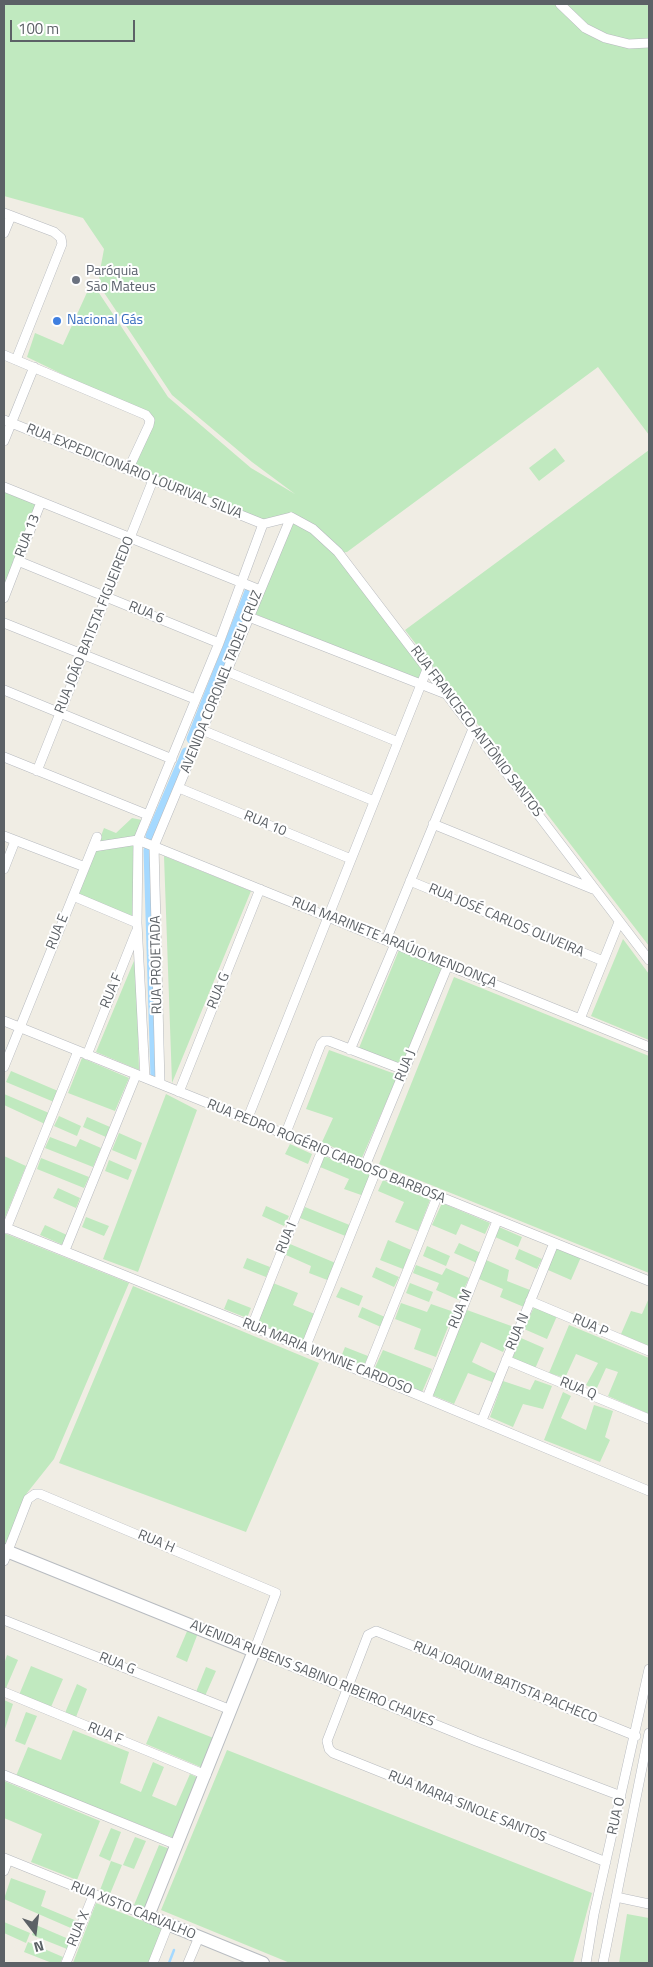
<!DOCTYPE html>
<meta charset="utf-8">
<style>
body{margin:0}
#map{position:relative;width:653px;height:1967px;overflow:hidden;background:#f0ede4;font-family:"Titillium Web",sans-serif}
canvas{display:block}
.frame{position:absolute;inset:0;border:5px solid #5c6166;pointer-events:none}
.north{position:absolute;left:10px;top:1907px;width:50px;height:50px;-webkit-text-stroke:4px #fff;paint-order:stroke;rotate:165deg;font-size:14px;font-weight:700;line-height:20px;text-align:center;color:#5c6166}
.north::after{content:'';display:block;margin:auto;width:18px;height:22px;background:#5c6166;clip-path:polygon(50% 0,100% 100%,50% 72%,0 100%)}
.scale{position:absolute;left:10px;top:20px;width:125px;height:22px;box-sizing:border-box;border:2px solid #5c6166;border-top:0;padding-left:6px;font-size:15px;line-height:18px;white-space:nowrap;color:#5c6166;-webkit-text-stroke:4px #fff;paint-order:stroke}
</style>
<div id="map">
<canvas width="653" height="1967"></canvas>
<div class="frame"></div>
<div class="north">N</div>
<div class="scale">100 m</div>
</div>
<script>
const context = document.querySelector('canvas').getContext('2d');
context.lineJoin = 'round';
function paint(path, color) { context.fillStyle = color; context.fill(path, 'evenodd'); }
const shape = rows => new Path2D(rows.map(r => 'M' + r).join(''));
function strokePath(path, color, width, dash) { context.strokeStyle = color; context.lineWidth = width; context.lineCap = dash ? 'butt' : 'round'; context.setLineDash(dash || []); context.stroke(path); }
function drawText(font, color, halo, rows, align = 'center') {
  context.font = font + ' "Titillium Web",sans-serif'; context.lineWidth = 4; context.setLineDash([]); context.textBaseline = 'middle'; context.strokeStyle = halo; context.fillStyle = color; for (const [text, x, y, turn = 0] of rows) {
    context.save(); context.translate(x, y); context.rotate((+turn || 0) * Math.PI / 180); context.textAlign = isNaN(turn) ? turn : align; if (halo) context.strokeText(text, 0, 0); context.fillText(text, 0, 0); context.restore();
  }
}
const green = shape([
 [4,4,649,4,649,435,598,367,347,552,339,553,428,667,421,684,255,614,291,517,263,524,128,470,149,425,146,415,27,357,35,333,63,345,89,288,99,293,168,397,251,468,295,494,252,462,172,395,101,288,99,276,104,249,83,218,4,196],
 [555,448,565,461,539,481,529,468],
 [649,450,649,946,405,630],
 [4,492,37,505,4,587],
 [132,818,142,820,134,917,78,896,104,828,116,833],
 [164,856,251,891,172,1083],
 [623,939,649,974,649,1040,591,1016],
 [399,950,444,969,401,1066,359,1048],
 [136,956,139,1070,96,1052],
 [454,977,649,1056,649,1273,379,1164],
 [329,1050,398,1075,361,1160,322,1142,333,1118,306,1109],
 [82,1058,129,1078,115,1111,68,1093],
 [11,1071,58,1091,54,1102,6,1082],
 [4,1094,49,1113,45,1124,4,1105],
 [166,1094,197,1110,138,1272,103,1259],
 [59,1116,81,1126,77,1136,54,1126],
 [87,1117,110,1127,106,1137,83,1127],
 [119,1133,142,1143,136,1160,112,1150],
 [50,1137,76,1147,80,1139,101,1148,93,1167,45,1148],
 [290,1144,312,1154,308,1164,285,1154],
 [4,1156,26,1166,4,1220],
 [324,1156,372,1175,364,1196,344,1189,349,1179,320,1167],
 [41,1158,89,1177,84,1188,37,1169],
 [109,1160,132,1170,128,1180,105,1171],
 [383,1180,430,1200,418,1231,395,1222,404,1202,378,1191],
 [58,1188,80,1198,76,1208,53,1198],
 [442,1203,490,1223,485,1234,461,1224,456,1235,432,1225],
 [266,1206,289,1216,284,1226,262,1216],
 [305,1207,352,1226,348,1237,300,1218],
 [86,1217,109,1226,104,1236,82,1227],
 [45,1225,67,1235,63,1245,40,1235],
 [499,1227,522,1237,518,1247,495,1237],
 [4,1233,129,1283,54,1459,27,1493,4,1552],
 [388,1240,411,1250,403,1269,380,1260],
 [459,1243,481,1253,477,1263,454,1253],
 [290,1244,338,1264,330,1281,309,1273,311,1266,286,1255],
 [427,1246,450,1256,446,1266,423,1256],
 [557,1247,581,1257,571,1280,548,1270],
 [519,1249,542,1259,537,1269,515,1259],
 [247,1258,270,1267,266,1277,243,1268],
 [486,1260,509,1270,507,1281,530,1290,524,1307,500,1297,503,1289,479,1279],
 [416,1265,442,1275,446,1268,469,1278,459,1300,436,1290,439,1283,413,1273],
 [376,1267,399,1277,394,1287,372,1277],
 [273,1283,298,1293,293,1305,317,1315,305,1342,257,1323],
 [410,1283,433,1292,429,1302,406,1293],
 [133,1286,319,1363,246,1532,59,1463],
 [341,1287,363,1296,359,1306,336,1297],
 [649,1298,649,1346,621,1334,631,1311,642,1314],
 [228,1299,251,1308,247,1318,224,1309],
 [401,1303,427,1312,431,1304,454,1312,436,1357,414,1349,421,1329,395,1319],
 [362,1307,385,1317,381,1327,358,1317],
 [534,1307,557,1316,547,1339,524,1329],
 [467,1310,514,1327,503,1352,481,1342,472,1362,497,1374,492,1382,468,1373,454,1404,432,1395],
 [569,1325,649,1358,649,1414,608,1396,618,1372,606,1368,596,1390,586,1385,598,1363,576,1354,565,1378,549,1373],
 [521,1338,544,1348,534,1371,511,1361],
 [345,1347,368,1356,364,1366,341,1357],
 [383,1350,432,1369,422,1392,373,1372],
 [535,1380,552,1386,543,1409,523,1404,513,1427,490,1417,503,1381,530,1390],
 [563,1392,571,1396,561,1418,586,1430,594,1405,613,1411,605,1437,610,1440,600,1462,544,1440],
 [188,1629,198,1633,187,1662,176,1657],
 [7,1655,18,1660,6,1688,4,1687,4,1664],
 [31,1666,63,1679,51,1707,19,1695],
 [206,1667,216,1671,205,1696,196,1692],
 [77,1684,87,1689,76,1717,65,1713],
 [4,1700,13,1704,4,1732],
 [26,1712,37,1716,25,1745,15,1741],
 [158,1716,216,1739,203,1768,146,1744],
 [73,1730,129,1752,120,1783,141,1792,153,1762,164,1767,152,1796,176,1806,190,1774,201,1779,176,1839,16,1776,28,1747,61,1760],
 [227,1750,592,1893,573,1963,290,1963,161,1910],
 [4,1781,100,1821,77,1880,31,1862,42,1834,4,1818],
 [111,1828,121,1832,110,1861,99,1856],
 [135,1837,146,1841,134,1869,123,1865],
 [159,1845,170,1849,146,1910,134,1905],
 [111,1861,122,1865,110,1894,100,1890],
 [11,1878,46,1891,41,1906,77,1921,73,1929,4,1899],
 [96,1903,164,1929,150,1963,73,1963],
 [627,1914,649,1918,649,1963,619,1963],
 [4,1922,30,1933,26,1943,4,1933],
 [36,1925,71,1940,67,1949,32,1935],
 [28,1942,63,1957,60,1963,52,1963,24,1952]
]);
const stream = shape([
 [169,1963,174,1950]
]);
const canal = shape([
 [191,739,250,589],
 [150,836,186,752],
 [148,850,155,1077]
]);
const street = shape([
 [560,4,585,28,605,38,629,44,649,43],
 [4,213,54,232,61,238,62,244,16,360],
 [4,233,11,216],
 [4,355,146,415,150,420,149,425,128,470],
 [4,420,263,524],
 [4,441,34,367],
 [4,487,260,590],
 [291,517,313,529,338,552,649,960],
 [263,524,291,517],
 [18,561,219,643],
 [4,598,41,502],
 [249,617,446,694],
 [4,623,195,699],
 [226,671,398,742],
 [4,690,172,759],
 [202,730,374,801],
 [4,757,148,815],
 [37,771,153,480],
 [179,788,351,859],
 [433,824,593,889],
 [4,836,85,867],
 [138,840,649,1047],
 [93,847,138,840],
 [4,869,15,841],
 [410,881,603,961],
 [73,896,137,923],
 [386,940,473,729],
 [580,1019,619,922],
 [4,1021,649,1281],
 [350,1050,395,944],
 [87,1055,136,932],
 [4,1067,97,837],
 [145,1078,137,923,138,840,219,643,263,524],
 [160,1084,154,846,291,517],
 [179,1092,260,889],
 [247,1120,428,667],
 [285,1135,321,1044,324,1041,329,1041,404,1070],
 [365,1166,448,965],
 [4,1227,305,1348,649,1491],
 [6,1229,78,1051],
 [65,1250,136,1075],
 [530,1301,649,1351],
 [252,1326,322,1150],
 [305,1348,376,1171],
 [506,1360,649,1419],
 [366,1374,437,1197],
 [427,1398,497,1221],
 [482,1420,554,1243],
 [4,1561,28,1499,35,1494,40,1494,276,1593,254,1651,476,1741,621,1796],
 [4,1620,231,1710],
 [4,1692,206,1775],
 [4,1775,177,1845],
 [4,1858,148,1916],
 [606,1862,333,1753,329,1749,327,1741,368,1635,376,1631,636,1736],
 [4,1871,8,1860],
 [616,1897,649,1904],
 [66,1963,93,1896],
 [153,1963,168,1925],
 [188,1963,199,1937],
 [586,1963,594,1914,649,1669],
 [603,1963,649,1733]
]);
const secondary = shape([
 [4,1550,254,1651,148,1916,263,1963]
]);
const markers = [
 [76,280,5,"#6b7280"],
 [57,321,5,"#3f7fe0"]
];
const worshipNames = [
 ["Paróquia",86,272],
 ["São Mateus",86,288]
];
const shopNames = [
 ["Nacional Gás",67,321]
];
const streetNames = [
 ["RUA EXPEDICIONÁRIO LOURIVAL SILVA",134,472,22],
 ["RUA 13",28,536,-69],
 ["RUA 6",146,613,22],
 ["RUA JOÃO BATISTA FIGUEIREDO",95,625,-68],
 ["AVENIDA CORONEL TADEU CRUZ",222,682,-68],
 ["RUA FRANCISCO ANTÔNIO SANTOS",476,732,53],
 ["RUA 10",265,824,23],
 ["RUA JOSÉ CARLOS OLIVEIRA",506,921,23],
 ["RUA E",58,932,-68],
 ["RUA MARINETE ARAÚJO MENDONÇA",394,943,22],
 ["RUA PROJETADA",157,965,-91],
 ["RUA F",112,991,-68],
 ["RUA G",219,991,-68],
 ["RUA J",406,1066,-68],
 ["RUA PEDRO ROGÉRIO CARDOSO BARBOSA",326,1152,22],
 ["RUA I",287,1238,-68],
 ["RUA M",461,1309,-68],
 ["RUA P",590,1326,23],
 ["RUA N",518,1332,-67],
 ["RUA MARIA WYNNE CARDOSO",327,1357,22],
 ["RUA Q",578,1389,22],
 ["RUA H",156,1542,23],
 ["RUA G",117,1664,22],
 ["AVENIDA RUBENS SABINO RIBEIRO CHAVES",312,1674,22],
 ["RUA JOAQUIM BATISTA PACHECO",505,1683,22],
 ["RUA F",105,1734,22],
 ["RUA MARIA SINOLE SANTOS",467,1807,22],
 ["RUA O",617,1816,-77],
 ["RUA XISTO CARVALHO",133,1911,22],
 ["RUA X",79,1929,-68]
];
paint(green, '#c0e9bf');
strokePath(stream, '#a5d9ff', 2.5);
strokePath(canal, '#a5d9ff', 9);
strokePath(street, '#b7babf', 10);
strokePath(secondary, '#b8bcc1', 14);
strokePath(street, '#fff', 9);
strokePath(secondary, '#fff', 12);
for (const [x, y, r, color] of markers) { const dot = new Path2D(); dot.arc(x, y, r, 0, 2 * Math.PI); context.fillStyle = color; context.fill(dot); strokePath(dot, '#fff', 2); }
drawText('14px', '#5b616d', '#fff', worshipNames, 'left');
drawText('14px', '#366cbe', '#fff', shopNames, 'left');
drawText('14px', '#5c6166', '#fff', streetNames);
</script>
